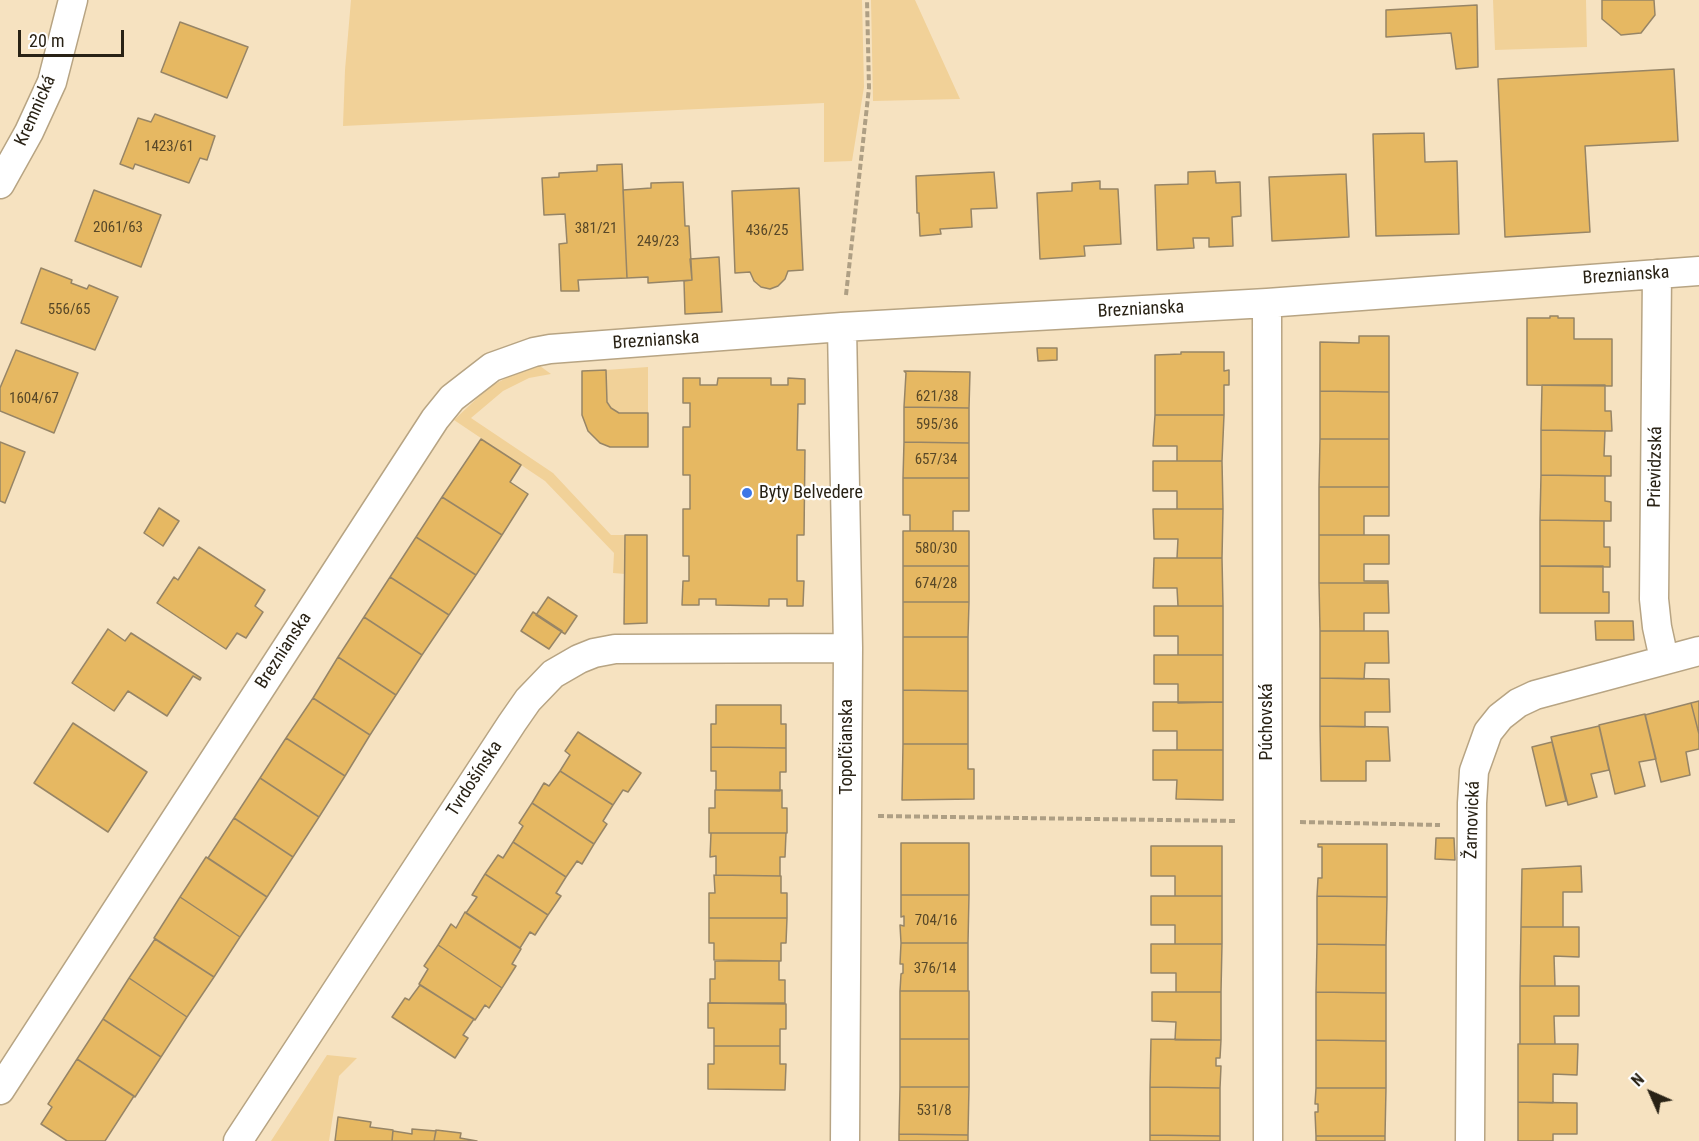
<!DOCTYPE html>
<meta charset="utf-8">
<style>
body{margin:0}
#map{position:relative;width:1699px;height:1141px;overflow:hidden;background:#f6e2c0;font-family:"Roboto Condensed",sans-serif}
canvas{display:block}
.north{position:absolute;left:1621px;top:1063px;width:60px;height:60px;-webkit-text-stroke:4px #fff;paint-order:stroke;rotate:315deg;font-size:16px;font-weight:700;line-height:24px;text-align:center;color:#292215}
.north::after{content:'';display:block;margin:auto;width:21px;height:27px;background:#292215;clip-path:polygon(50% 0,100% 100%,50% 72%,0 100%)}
.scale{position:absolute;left:18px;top:30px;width:106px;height:27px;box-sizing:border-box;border:3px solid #292215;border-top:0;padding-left:8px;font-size:18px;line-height:21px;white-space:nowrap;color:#292215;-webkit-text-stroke:4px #fff;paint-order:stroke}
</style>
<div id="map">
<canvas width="1699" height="1141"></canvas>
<div class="north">N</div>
<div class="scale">20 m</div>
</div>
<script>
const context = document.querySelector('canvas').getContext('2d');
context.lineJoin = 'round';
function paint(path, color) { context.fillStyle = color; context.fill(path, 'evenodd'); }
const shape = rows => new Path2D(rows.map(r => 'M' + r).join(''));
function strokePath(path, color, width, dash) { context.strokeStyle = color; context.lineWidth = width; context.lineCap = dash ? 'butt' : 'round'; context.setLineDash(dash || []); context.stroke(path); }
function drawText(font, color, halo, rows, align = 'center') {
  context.font = font + ' "Roboto Condensed",sans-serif'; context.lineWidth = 4.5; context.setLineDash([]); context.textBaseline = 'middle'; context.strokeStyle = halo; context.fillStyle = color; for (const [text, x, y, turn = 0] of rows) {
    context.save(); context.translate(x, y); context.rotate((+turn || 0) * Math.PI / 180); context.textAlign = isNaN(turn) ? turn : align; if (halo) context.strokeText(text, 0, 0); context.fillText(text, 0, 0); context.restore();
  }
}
const green = shape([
 [351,0,862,0,864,87,852,161,824,162,824,103,343,126,345,70],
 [871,0,915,0,960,99,873,101],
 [1493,0,1586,0,1587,47,1495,50],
 [540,366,551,374,529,378,503,391,471,418,553,473,611,535,625,535,625,574,613,573,614,553,545,481,454,420,489,387,514,374],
 [648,367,648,413,619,413,611,408,607,401,606,370],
 [327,1055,357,1058,339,1076,329,1141,271,1141]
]);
const building = shape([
 [1602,0,1654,0,1655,15,1641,33,1621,35,1602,19,1602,0],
 [1477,5,1478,67,1456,69,1451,33,1386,37,1386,10,1477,5],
 [180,22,248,47,227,98,161,72,180,22],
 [1674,69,1678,141,1585,146,1590,232,1505,237,1498,79,1674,69],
 [155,114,215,136,207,160,200,158,189,183,135,164,133,169,120,164,138,118,151,122,155,114],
 [1424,133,1425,162,1457,161,1459,234,1376,236,1373,134,1424,133],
 [622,164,627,278,578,280,579,291,561,291,559,244,567,243,565,214,544,215,542,178,559,177,559,173,597,171,597,165,622,164],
 [1215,171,1216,183,1240,182,1241,216,1232,217,1233,246,1209,247,1209,238,1193,238,1194,248,1157,250,1155,185,1188,184,1188,172,1215,171],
 [994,172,997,208,971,209,972,227,940,229,941,234,920,236,919,213,917,213,916,176,994,172],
 [1346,174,1349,237,1272,241,1269,177,1346,174],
 [1100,181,1100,189,1118,189,1121,244,1084,246,1085,256,1040,259,1037,193,1072,191,1072,183,1100,181],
 [683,182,685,226,689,226,692,280,648,283,648,277,627,278,623,190,651,188,651,183,683,182],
 [799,188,803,270,788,271,785,279,778,286,770,289,761,287,754,281,750,272,735,273,732,191,799,188],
 [94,190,161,215,141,267,75,241,94,190],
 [719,257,722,312,685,314,684,281,692,280,690,259,719,257],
 [41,268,72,280,71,283,87,289,89,285,118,297,95,350,21,323,41,268],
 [1550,316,1558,316,1558,318,1574,318,1574,339,1612,339,1612,386,1527,385,1527,318,1550,318,1550,316],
 [1359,336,1389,336,1389,392,1320,391,1320,342,1359,343,1359,336],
 [1037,348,1057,348,1057,360,1038,361,1037,348],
 [16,350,78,373,54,433,0,411,0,388,16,350],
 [1181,352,1224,352,1224,371,1229,370,1229,385,1224,385,1224,415,1155,415,1155,355,1181,354,1181,352],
 [606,370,607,402,611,408,619,413,648,413,648,447,610,447,600,443,588,431,582,415,582,371,606,370],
 [904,371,970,372,969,408,904,407,906,373,904,371],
 [683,378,700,378,700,385,717,385,718,378,771,378,771,385,788,385,788,378,805,379,805,404,798,404,797,450,805,450,804,535,797,535,797,581,804,581,803,606,787,606,787,599,769,599,769,606,716,605,716,599,699,599,699,605,682,605,683,581,689,581,689,556,683,556,683,509,690,509,690,475,683,475,683,427,690,427,690,403,683,403,683,378],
 [1542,385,1605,385,1605,411,1611,411,1612,431,1541,430,1542,385],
 [1320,391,1389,392,1389,439,1320,439,1320,391],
 [904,407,969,408,969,443,904,442,904,407],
 [1155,415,1224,415,1222,461,1177,461,1177,446,1153,446,1155,415],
 [1541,430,1605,431,1604,456,1611,456,1611,476,1541,475,1541,430],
 [481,439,521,465,510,482,528,494,502,535,442,497,481,439],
 [1320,439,1389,439,1389,487,1319,487,1320,439],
 [0,442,25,452,5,503,0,501,0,442],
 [904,442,969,443,969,478,903,478,904,442],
 [1153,461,1222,461,1223,509,1177,509,1177,491,1153,491,1153,461],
 [1541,475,1605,476,1605,501,1611,502,1611,521,1540,520,1541,475],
 [903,478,969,478,969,511,953,511,953,531,910,531,910,515,903,515,903,478],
 [1319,487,1389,487,1389,516,1364,516,1364,535,1319,535,1319,487],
 [442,497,502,535,476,575,416,537,442,497],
 [159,508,179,521,163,546,144,533,159,508],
 [1153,509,1223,509,1222,558,1177,558,1178,539,1154,539,1153,509],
 [1540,520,1604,521,1604,547,1610,547,1610,567,1540,566,1540,520],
 [903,531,969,531,969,566,903,566,903,531],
 [625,535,647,535,647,623,624,624,625,535],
 [1319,535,1389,535,1389,564,1364,564,1364,581,1388,581,1388,583,1319,583,1319,535],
 [416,537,476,575,449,615,390,577,416,537],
 [199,547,265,590,255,606,263,612,246,638,237,633,226,649,157,603,174,577,178,580,199,547],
 [1154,558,1222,558,1223,606,1178,606,1177,588,1153,588,1154,558],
 [903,566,969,566,969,602,903,602,903,566],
 [1540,566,1603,566,1603,592,1609,592,1609,613,1540,613,1540,566],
 [390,577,449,615,422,655,364,617,390,577],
 [1319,583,1388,583,1389,613,1364,613,1364,631,1320,631,1319,583],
 [548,597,577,616,565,634,536,615,548,597],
 [903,602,969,602,968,637,903,637,903,602],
 [1154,606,1223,606,1223,655,1178,655,1178,636,1154,636,1154,606],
 [533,612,562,631,549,649,521,631,533,612],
 [364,617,422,655,396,695,338,657,364,617],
 [1595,621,1633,621,1634,640,1596,640,1595,621],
 [108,629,125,641,131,633,201,678,200,680,193,676,167,716,128,691,114,711,72,683,108,629],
 [1320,631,1388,631,1389,663,1365,663,1364,679,1320,678,1320,631],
 [903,637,968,637,968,691,903,690,903,637],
 [1154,655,1223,655,1223,702,1178,703,1178,684,1154,684,1154,655],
 [338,657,396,695,370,735,313,698,338,657],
 [1320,678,1389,679,1390,712,1365,712,1365,727,1320,726,1320,678],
 [903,690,968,691,968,744,903,744,903,690],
 [313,698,370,735,345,776,286,738,313,698],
 [1699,701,1699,734,1691,703,1699,701],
 [1153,702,1223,702,1223,750,1177,750,1177,731,1153,731,1153,702],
 [1691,703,1699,734,1699,749,1686,752,1690,775,1661,782,1645,715,1691,703],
 [716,705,781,705,781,724,786,724,786,748,711,747,711,724,716,724,716,705],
 [1645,714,1656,759,1639,762,1645,786,1615,794,1599,725,1645,714],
 [73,723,147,772,108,832,34,783,73,723],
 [1320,726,1388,727,1390,761,1366,761,1366,781,1321,781,1320,726],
 [1599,726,1609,770,1591,774,1597,797,1568,805,1551,737,1599,726],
 [578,732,641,773,628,792,623,790,613,805,560,771,570,755,565,751,578,732],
 [286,738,345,776,319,817,260,778,286,738],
 [1552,742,1566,801,1546,806,1532,747,1552,742],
 [903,744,968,744,968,769,974,769,974,799,902,800,903,744],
 [711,747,786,748,786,772,780,772,780,791,716,790,716,771,711,771,711,747],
 [1153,750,1223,750,1223,800,1176,799,1177,780,1153,780,1153,750],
 [560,771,613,805,603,821,607,824,594,844,532,803,544,783,549,786,560,771],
 [260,778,319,817,293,857,234,818,260,778],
 [715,790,782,790,782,808,787,808,787,833,709,833,709,808,715,808,715,790],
 [532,803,594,844,582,864,577,861,566,877,513,842,523,826,519,823,532,803],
 [234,818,293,857,267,897,208,858,234,818],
 [711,833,786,833,785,857,780,857,780,876,716,875,716,856,710,857,711,833],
 [1436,838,1454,838,1455,860,1435,859,1436,838],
 [513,842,566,877,556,893,561,896,548,915,485,874,498,855,503,858,513,842],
 [901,843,969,843,969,895,901,895,901,843],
 [1318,844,1387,844,1387,897,1317,896,1318,878,1322,878,1322,847,1318,847,1318,844],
 [1151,846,1222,846,1222,896,1175,896,1175,876,1151,876,1151,846],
 [206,857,267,897,240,937,180,897,206,857],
 [1581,866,1582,892,1563,892,1563,927,1521,927,1522,869,1581,866],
 [485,874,548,915,535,935,530,932,520,948,466,913,477,897,472,895,485,874],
 [714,875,781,876,781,893,787,893,787,918,709,918,709,893,715,893,714,875],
 [901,895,969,895,968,943,901,943,900,925,904,926,904,916,901,917,901,895],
 [1151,896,1222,896,1222,944,1175,944,1175,925,1151,925,1151,896],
 [1317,896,1387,897,1386,945,1317,944,1317,896],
 [180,897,240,937,214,977,154,938,180,897],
 [465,912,521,949,512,964,516,966,502,988,438,945,451,924,456,928,465,912],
 [709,918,787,918,786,943,781,943,781,961,714,960,714,943,709,943,709,918],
 [1521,927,1579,927,1579,957,1554,956,1555,986,1520,986,1521,927],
 [155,939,214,977,187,1017,129,978,155,939],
 [901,943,968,943,968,991,900,991,901,974,903,973,903,964,900,964,901,943],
 [1151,944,1222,944,1221,992,1176,992,1176,973,1151,973,1151,944],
 [1317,944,1386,945,1386,993,1316,992,1317,944],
 [438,945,502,988,489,1008,485,1005,475,1020,419,984,428,969,424,966,438,945],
 [715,961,779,961,779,980,785,980,785,1003,710,1003,710,979,715,979,715,961],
 [129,978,187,1017,161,1057,103,1019,129,978],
 [420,985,474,1019,463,1035,468,1038,455,1058,392,1017,405,998,409,1000,420,985],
 [1520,986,1579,986,1579,1016,1554,1016,1555,1044,1520,1044,1520,986],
 [900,991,969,991,969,1039,900,1039,900,991],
 [1152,992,1221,992,1221,1040,1175,1040,1176,1022,1152,1021,1152,992],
 [1316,992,1386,993,1386,1041,1316,1040,1316,992],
 [708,1003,786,1004,786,1029,780,1029,780,1046,714,1046,714,1028,708,1028,708,1003],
 [103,1019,161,1057,135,1097,77,1059,103,1019],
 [900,1039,969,1039,969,1087,900,1087,900,1039],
 [1151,1039,1221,1040,1220,1058,1216,1058,1216,1066,1221,1066,1220,1088,1150,1087,1151,1039],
 [1316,1040,1386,1041,1386,1088,1316,1088,1316,1040],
 [1518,1044,1578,1044,1577,1075,1553,1074,1553,1103,1518,1102,1518,1044],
 [714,1046,780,1046,780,1064,786,1064,785,1090,708,1089,708,1064,714,1064,714,1046],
 [77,1059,134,1096,105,1141,67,1141,41,1124,52,1107,48,1104,77,1059],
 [900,1087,969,1087,968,1135,899,1134,900,1087],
 [1150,1087,1220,1088,1220,1136,1150,1135,1150,1087],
 [1316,1088,1386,1088,1385,1136,1316,1136,1315,1112,1318,1112,1318,1104,1315,1104,1316,1088],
 [1518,1102,1577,1103,1577,1134,1553,1134,1553,1141,1518,1141,1518,1102],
 [338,1117,371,1122,370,1127,393,1130,392,1141,335,1141,338,1117],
 [412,1129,436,1131,434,1141,392,1141,393,1131,412,1134,412,1129],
 [436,1130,461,1133,460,1138,477,1141,434,1141,436,1130],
 [899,1134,968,1135,968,1141,899,1141,899,1134],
 [1150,1135,1220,1136,1220,1141,1150,1141,1150,1135],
 [1316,1136,1385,1136,1385,1141,1316,1141,1316,1136]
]);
const path = shape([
 [846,295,869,88,867,0],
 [878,816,1236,821],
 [1300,822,1440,825]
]);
const minor = shape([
 [0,184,29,132,52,82,73,0],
 [1657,274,1654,599,1657,627,1664,659],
 [1267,303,1268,1141],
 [842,327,848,648,845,1141],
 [0,1090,435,419,452,398,492,367,534,352,550,349,842,327,1267,303,1699,271],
 [238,1141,512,723,528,700,553,674,579,659,594,653,615,649,848,648],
 [1470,1141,1472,803,1474,771,1488,732,1500,717,1518,703,1535,695,1699,651]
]);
const markers = [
 [747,493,6,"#3d77e7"]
];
const numberNames = [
 ["1423/61",169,147],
 ["2061/63",118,228],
 ["381/21",596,229],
 ["436/25",767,231],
 ["249/23",658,242],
 ["556/65",69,310],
 ["621/38",937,397],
 ["1604/67",34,399],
 ["595/36",937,425],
 ["657/34",936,460],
 ["580/30",936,549],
 ["674/28",936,584],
 ["704/16",936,921],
 ["376/14",935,969],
 ["531/8",934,1111]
];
const streetNames = [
 ["Kremnická",36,111,-66],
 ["Breznianska",1626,276,-4],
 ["Breznianska",1141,310,-3],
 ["Breznianska",656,341,-4],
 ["Prievidzská",1656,467,-89],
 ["Breznianska",284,651,-57],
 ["Púchovská",1267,722,-90],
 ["Topoľčianska",847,747,-90],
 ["Tvrdošínska",475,779,-57],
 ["Žarnovická",1473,820,-88]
];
const poiNames = [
 ["Byty Belvedere",759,493]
];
paint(green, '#f1d198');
paint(building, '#e6b862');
strokePath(building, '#978566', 1.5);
strokePath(minor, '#b7a483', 31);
strokePath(path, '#ae9f84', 4, [6, 3]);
strokePath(minor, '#fff', 28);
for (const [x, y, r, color] of markers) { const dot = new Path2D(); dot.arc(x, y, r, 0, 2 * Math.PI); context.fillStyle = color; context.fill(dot); strokePath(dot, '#fff', 2); }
drawText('15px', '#584828', null, numberNames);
drawText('18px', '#292215', '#fff', streetNames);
drawText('18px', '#292215', '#fff', poiNames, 'left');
</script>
